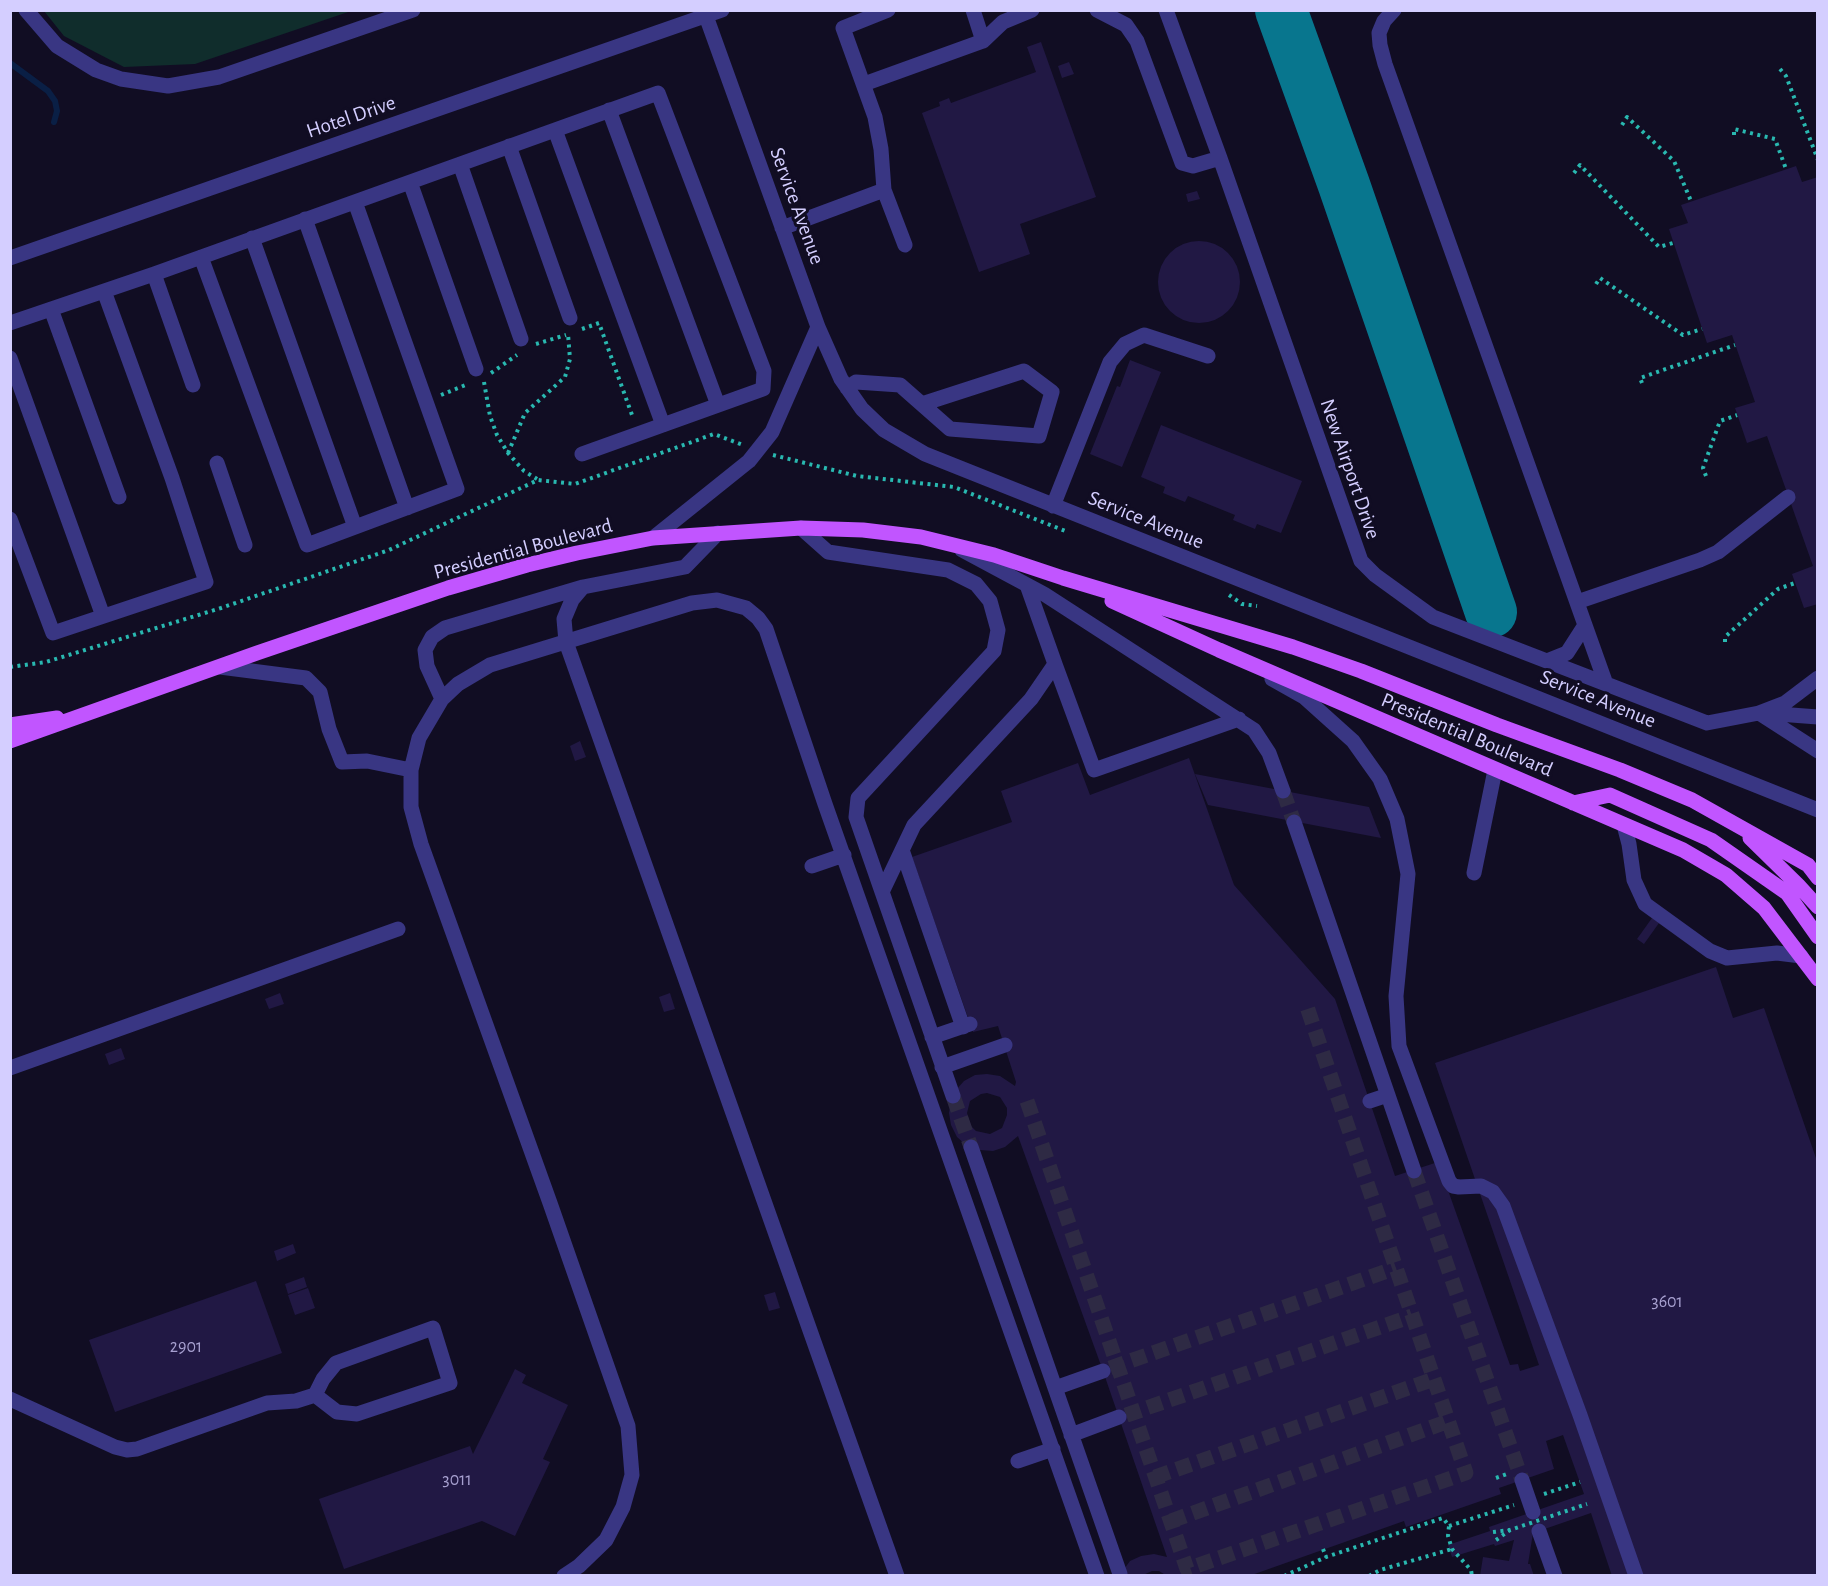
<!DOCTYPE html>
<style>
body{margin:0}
#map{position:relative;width:1828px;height:1586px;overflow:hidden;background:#110d23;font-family:"Alegreya Sans",sans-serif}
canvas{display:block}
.frame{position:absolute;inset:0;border:12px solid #d4ceff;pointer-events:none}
</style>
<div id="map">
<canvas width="1828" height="1586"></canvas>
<div class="frame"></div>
</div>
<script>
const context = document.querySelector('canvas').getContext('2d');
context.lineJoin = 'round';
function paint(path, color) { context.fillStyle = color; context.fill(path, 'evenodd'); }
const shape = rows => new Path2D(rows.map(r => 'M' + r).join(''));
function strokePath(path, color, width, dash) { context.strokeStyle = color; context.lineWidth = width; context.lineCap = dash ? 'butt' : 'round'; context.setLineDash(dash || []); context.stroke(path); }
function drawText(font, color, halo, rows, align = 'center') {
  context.font = font + ' "Alegreya Sans",sans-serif'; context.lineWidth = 6; context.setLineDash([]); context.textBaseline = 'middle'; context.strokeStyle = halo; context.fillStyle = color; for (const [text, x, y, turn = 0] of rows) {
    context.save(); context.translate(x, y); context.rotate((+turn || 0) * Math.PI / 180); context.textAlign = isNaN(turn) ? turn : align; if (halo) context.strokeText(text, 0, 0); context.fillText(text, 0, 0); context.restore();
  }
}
const green = shape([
 [44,11,351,11,195,64,124,67,64,36]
]);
const stream = shape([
 [10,63,48,91,55,101,57,111,54,122]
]);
const taxiway = shape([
 [1281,10,1344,185,1491,612]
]);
const building = shape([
 [1041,42,1096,197,1020,224,1030,254,979,272,922,113,940,106,939,102,949,98,951,103,1036,72,1027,47],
 [1069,62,1074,74,1062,78,1058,66],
 [1796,166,1802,182,1818,177,1818,604,1804,608,1792,574,1813,566,1767,436,1747,443,1735,408,1755,402,1732,335,1707,343,1669,229,1688,223,1681,205],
 [1197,191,1200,199,1188,202,1186,194],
 '1158 282a41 41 0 1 1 82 0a41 41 0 1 1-82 0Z',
 [1130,360,1161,372,1122,467,1090,454,1117,386,1120,387],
 [1161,425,1302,481,1281,533,1257,524,1255,529,1233,520,1235,515,1188,496,1185,502,1163,493,1165,487,1141,477],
 [580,741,586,757,575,761,570,746],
 [1189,758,1234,885,1335,999,1395,1176,1438,1162,1510,1365,1518,1364,1520,1371,1539,1365,1435,1063,1716,967,1733,1018,1764,1008,1818,1164,1818,1576,1612,1576,1591,1513,1533,1533,1528,1564,1530,1564,1534,1576,1480,1576,1483,1557,1509,1561,1514,1540,1495,1546,1494,1544,1452,1557,1448,1545,1490,1531,1489,1527,1584,1494,1563,1435,1546,1441,1554,1469,1499,1488,1501,1494,1406,1527,1404,1521,1249,1576,1167,1576,1159,1571,1152,1571,1141,1576,1119,1576,1130,1561,1141,1556,1154,1554,1167,1557,1103,1371,1018,1136,1005,1147,993,1151,980,1150,967,1146,957,1137,951,1125,949,1113,951,1101,956,1090,964,1081,975,1075,987,1074,1000,1076,1015,1086,1016,1082,998,1026,973,1032,912,857,1012,822,1001,791,1078,763,1090,795],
 [987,1093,1000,1097,1007,1108,1007,1115,1002,1128,990,1134,976,1131,971,1126,967,1113,970,1101,981,1094],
 [1195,774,1369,807,1381,838,1208,805],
 [1652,918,1659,923,1644,944,1637,939],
 [280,993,284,1004,269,1009,265,999],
 [670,993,675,1009,664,1012,659,997],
 [121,1048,125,1059,109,1065,105,1054],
 [293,1244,296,1253,277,1261,274,1251],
 [304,1277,307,1287,288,1294,285,1284],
 [256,1281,282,1353,115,1412,89,1340],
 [308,1288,315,1308,295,1315,288,1295],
 [775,1292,780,1308,769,1311,764,1295],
 [515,1369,526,1375,522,1383,568,1405,543,1459,550,1462,515,1536,482,1521,344,1569,319,1499,470,1446,473,1454]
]);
const minorTunnel = shape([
 [1283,791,1294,822],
 [953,1096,971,1147],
 [1027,1101,1187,1569,1466,1473,1306,1004],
 [1414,1171,1522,1480],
 [1110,1368,1396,1268],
 [1126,1415,1412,1316],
 [1155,1477,1434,1379],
 [1171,1521,1449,1421]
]);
const path = shape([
 [1780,69,1786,76,1818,160],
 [1622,125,1627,117,1674,161,1691,201],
 [1734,135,1734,129,1775,139,1786,169],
 [1574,173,1580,165,1659,247,1673,243],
 [1596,284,1600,278,1683,335,1702,329],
 [582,329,599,323,632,415],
 [536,344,566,335],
 [491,373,517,355],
 [484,382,490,416,497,435,508,453,524,471,537,479],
 [1642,383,1640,378,1735,345],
 [441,395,468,384],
 [508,453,525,413,565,377,570,359,568,334],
 [773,455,857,476,954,487,1068,532],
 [1706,476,1703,468,1720,421,1737,415],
 [1229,595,1242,604,1257,606],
 [1725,642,1725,637,1778,589,1795,583],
 [10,667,46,662,221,608,389,550,538,480,575,484,714,434,743,445],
 [1496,1478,1507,1474],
 [1544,1494,1580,1482],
 [1449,1526,1514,1505],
 [1493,1532,1510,1530],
 [1323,1549,1326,1557],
 [1284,1576,1326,1557,1443,1518,1449,1526,1448,1536,1452,1549,1471,1570,1472,1576],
 [1369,1576,1380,1570,1452,1549]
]);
const minor = shape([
 [26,10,57,46,96,70,121,79,168,86,219,77,413,10],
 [888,10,843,28,875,117,881,149,884,190,905,245],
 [973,10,983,41,1003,22,1032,10],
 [1097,10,1126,25,1137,41,1182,163,1193,166,1220,158],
 [1166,10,1220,158,1361,561,1375,575,1433,617,1707,723,1759,713,1785,703,1818,678],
 [1394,10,1384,21,1379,33,1380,45,1385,64,1606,684],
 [706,16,818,327,841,379,862,409,884,430,925,454,1818,810],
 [864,84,983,41],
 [609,110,718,405],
 [555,130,663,425],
 [509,146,570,318],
 [460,164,521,339],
 [410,182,476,369],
 [305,219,407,508],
 [782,228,884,190],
 [252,238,355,527],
 [201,257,307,545,457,489,355,202],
 [10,258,722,10],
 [154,274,193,385],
 [51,309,119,497],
 [10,323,154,274,658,93,764,371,763,389,582,454],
 [10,358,103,616],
 [847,388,856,382,900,385,950,429,1039,436,1052,392,1024,371,922,404],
 [217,463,245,545],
 [1053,506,1110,362,1125,344,1144,335,1208,356],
 [10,519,53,633,206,582,172,478,104,291],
 [801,528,828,552,948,570,976,584,990,601,998,630,994,651,858,798,856,817,953,1096],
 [653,538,749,461,772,432,818,327],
 [962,550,1044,594,1254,730,1269,753,1283,791],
 [583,587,572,600,564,619,566,642,897,1576],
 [1577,602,1700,560,1718,552,1788,497],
 [1547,661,1567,653,1585,625],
 [1055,664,1094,770,1239,719],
 [220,667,306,678,320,692,329,729,342,762,367,761,411,770],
 [1272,679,1304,697,1353,741,1380,779,1397,819,1408,874,1396,996,1399,1046,1449,1181,1453,1186,1459,1187,1481,1186,1493,1192,1503,1206,1580,1415,1636,1576],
 [442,699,427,666,425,650,432,637,445,628,583,587,685,567,718,533],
 [1759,713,1818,751],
 [1765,713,1818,717],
 [1294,822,1414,1171],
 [1624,825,1629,844,1634,880,1645,904,1710,951,1727,958,1777,953,1801,956],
 [902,850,963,1027],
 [812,866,844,855],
 [1474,873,1495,770],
 [882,892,914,825,1031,699,1055,664,1027,585],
 [932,1037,970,1024],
 [942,1067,1005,1045],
 [10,1068,398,929],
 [1370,1101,1388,1095],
 [971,1147,1120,1574],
 [1055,1388,1103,1371],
 [10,1399,115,1447,127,1450,137,1449,267,1403,296,1401,315,1395,323,1379,336,1363,433,1328,450,1383,357,1414,337,1412,315,1395],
 [1071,1435,1119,1417],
 [1018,1461,1053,1449],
 [1522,1480,1533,1512],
 [1539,1531,1555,1576],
 [564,1576,579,1566,606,1540,623,1507,632,1475,628,1426,550,1203,421,844,411,807,411,770,419,738,442,699,458,684,490,665,692,603,717,600,746,608,758,618,766,629,825,804,1097,1576]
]);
const major = shape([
 [1112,601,1219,650,1683,850,1726,875,1764,908,1818,979],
 [10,725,57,718],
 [10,741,257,653,448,588,527,565,577,553,653,538,801,528,863,530,921,537,994,555,1063,578,1293,647,1361,671,1497,725,1620,770,1692,800,1808,865,1818,878],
 [1573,803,1610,795,1711,840,1787,893,1818,937],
 [1750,838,1798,885,1818,907]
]);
const pathBridge = shape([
 [1496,1540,1510,1530,1587,1504]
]);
const numberNames = [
 ["3601",1667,1302],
 ["2901",186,1347],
 ["3011",457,1480]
];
const streetNames = [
 ["Hotel Drive",351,117,-19],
 ["Service Avenue",797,206,70],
 ["New Airport Drive",1350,469,71],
 ["Service Avenue",1146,520,22],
 ["Presidential Boulevard",523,549,-15],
 ["Service Avenue",1598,699,22],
 ["Presidential Boulevard",1467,735,23]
];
paint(green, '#102d2c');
strokePath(stream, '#0a1f45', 6);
strokePath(taxiway, '#08768e', 52);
paint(building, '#211844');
strokePath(minorTunnel, '#2e2a44', 15, [15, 8]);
strokePath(path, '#29b8b0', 4, [3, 4.5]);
strokePath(minor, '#393683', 15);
strokePath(major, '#c155ff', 15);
strokePath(pathBridge, '#29b8b0', 4, [3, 4.5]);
drawText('18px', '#a7a0d0', null, numberNames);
drawText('21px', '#d4ceff', '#110d23', streetNames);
</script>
